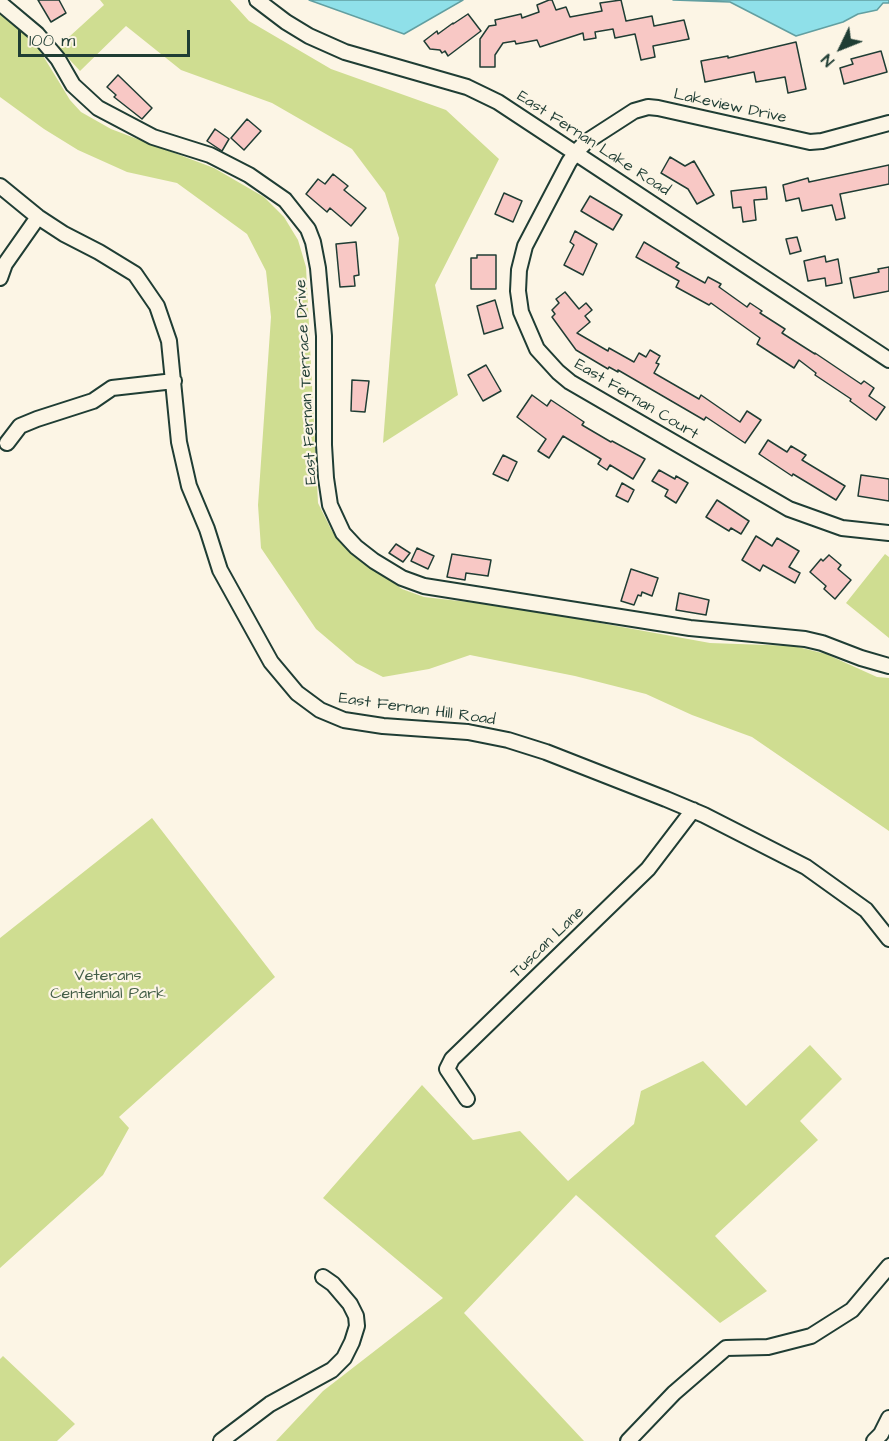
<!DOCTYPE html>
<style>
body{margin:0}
#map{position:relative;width:889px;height:1441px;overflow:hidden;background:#fcf5e5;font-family:"Architects Daughter",sans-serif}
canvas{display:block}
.north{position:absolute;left:811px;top:18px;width:60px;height:60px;-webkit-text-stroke:4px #fcf5e5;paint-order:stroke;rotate:227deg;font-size:16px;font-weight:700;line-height:24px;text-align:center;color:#1f3d34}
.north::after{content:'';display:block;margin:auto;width:21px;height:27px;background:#1f3d34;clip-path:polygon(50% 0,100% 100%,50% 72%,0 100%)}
.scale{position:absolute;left:18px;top:30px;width:172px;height:27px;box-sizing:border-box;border:3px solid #1f3d34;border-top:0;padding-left:8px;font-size:18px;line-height:21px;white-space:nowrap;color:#1f3d34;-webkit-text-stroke:4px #fcf5e5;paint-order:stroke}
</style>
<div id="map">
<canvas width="889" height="1441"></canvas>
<div class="north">N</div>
<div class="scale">100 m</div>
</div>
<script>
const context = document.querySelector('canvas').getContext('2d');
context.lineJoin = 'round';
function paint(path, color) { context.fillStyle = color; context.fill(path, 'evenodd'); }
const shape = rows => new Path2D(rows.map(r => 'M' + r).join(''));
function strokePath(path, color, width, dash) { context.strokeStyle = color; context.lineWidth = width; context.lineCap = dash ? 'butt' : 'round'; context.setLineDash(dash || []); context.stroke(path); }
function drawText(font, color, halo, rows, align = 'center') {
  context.font = font + ' "Architects Daughter",sans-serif'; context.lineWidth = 4.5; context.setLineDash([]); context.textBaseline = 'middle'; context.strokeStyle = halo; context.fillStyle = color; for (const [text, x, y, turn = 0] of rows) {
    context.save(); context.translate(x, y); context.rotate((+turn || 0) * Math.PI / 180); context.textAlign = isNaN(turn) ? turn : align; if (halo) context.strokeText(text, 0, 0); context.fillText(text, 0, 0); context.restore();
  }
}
const green = shape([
 [100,0,230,0,249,21,331,69,446,110,499,159,435,285,458,395,383,443,399,238,385,193,352,149,272,103,181,70,126,26,80,71,58,47,104,5],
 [0,14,34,41,70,100,81,112,111,129,214,168,264,197,284,217,298,240,306,267,318,503,332,531,348,550,402,589,424,597,477,603,567,617,710,643,794,646,826,654,877,677,889,678,889,831,752,737,692,715,646,694,575,676,470,655,429,669,383,677,356,663,316,629,261,548,258,505,271,317,266,271,247,234,177,183,127,172,78,150,44,129,0,97],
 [885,554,889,557,889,638,846,603],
 [152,818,275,977,119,1117,129,1128,103,1175,0,1268,0,938],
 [810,1045,842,1079,800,1121,818,1140,715,1236,767,1291,720,1323,576,1195,464,1313,584,1441,276,1441,323,1391,443,1298,323,1198,422,1085,473,1140,520,1131,568,1181,634,1124,641,1091,703,1061,746,1106],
 [3,1356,75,1424,57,1441,0,1441,0,1359]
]);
const water = shape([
 [309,0,463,0,404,34,309,0],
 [673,0,889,0,889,3,883,3,877,10,858,14,843,22,796,36,730,2,673,0]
]);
const building = shape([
 [38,0,59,0,66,13,51,22,38,0],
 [549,0,552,0,556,10,566,7,570,17,602,11,600,3,621,0,626,21,652,16,654,26,684,20,689,39,653,46,655,57,641,60,635,34,615,38,613,29,595,32,596,38,584,40,583,33,540,47,537,40,516,44,515,41,503,43,495,55,495,67,480,67,480,39,489,26,496,25,495,20,521,14,522,18,539,12,537,5,549,0],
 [468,14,481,31,448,56,445,51,442,53,440,50,430,49,424,41,437,31,438,34,453,23,453,24,468,14],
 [796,42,806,89,788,93,785,77,756,82,754,72,705,82,701,61,728,56,728,58,796,42],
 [881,51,887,72,844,84,840,68,853,64,851,59,881,51],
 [118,75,152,108,142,119,114,97,116,95,107,87,118,75],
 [247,119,261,131,244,150,231,138,247,119],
 [215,129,229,139,222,151,207,141,215,129],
 [670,157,685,166,694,161,714,195,697,204,688,189,661,173,670,157],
 [889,165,889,184,840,194,845,218,836,220,832,205,802,211,799,198,786,201,783,185,808,178,809,182,889,165],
 [333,174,348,186,344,190,366,208,351,226,330,208,327,212,306,194,318,179,325,184,333,174],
 [766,187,767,199,754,200,756,220,743,222,741,207,733,208,731,191,766,187],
 [504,193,522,201,513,222,495,214,504,193],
 [590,196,622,215,613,230,581,211,590,196],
 [575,231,597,244,583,275,564,265,574,245,570,242,575,231],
 [797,237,801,251,790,254,786,239,797,237],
 [356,242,359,275,354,276,355,286,340,287,336,244,356,242],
 [644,242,679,263,676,267,705,283,708,277,721,284,719,287,747,307,750,303,762,311,760,313,785,329,782,333,815,354,815,353,861,384,864,381,874,388,869,396,885,407,876,420,850,401,851,399,815,375,816,373,799,360,794,368,757,344,760,338,711,303,709,305,676,287,679,281,636,257,644,242],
 [477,255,496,255,496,289,471,289,471,258,477,258,477,255],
 [825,256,826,262,838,259,842,283,826,286,825,278,808,281,804,261,825,256],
 [889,267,889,291,854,298,850,278,879,272,878,269,889,267],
 [565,292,579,309,586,303,592,310,585,316,590,322,577,333,608,351,609,348,634,362,639,353,646,357,650,350,660,356,656,363,659,364,654,373,699,399,701,395,740,422,747,411,761,420,745,443,706,417,704,420,618,370,618,372,609,367,608,369,576,350,552,317,555,314,552,310,559,303,556,299,565,292],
 [495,300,503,328,484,334,477,306,495,300],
 [486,365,501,391,483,401,468,375,486,365],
 [352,380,369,381,365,412,351,411,352,380],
 [532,395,547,406,551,400,584,422,582,425,611,442,612,441,645,459,633,479,610,465,607,470,598,464,601,459,563,436,549,458,538,451,546,439,517,417,532,395],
 [768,440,787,452,791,446,806,455,802,460,845,486,836,500,793,474,792,476,759,454,768,440],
 [503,455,517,462,508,481,493,474,503,455],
 [659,470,675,479,676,476,688,483,676,503,665,496,668,490,652,481,659,470],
 [861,475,889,479,889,501,858,496,861,475],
 [622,483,634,490,628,502,616,496,622,483],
 [717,500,749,521,741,534,731,528,729,531,706,517,717,500],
 [756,536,772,546,777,538,799,551,789,567,800,573,795,583,763,565,760,571,742,560,756,536],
 [396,544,410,553,403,562,389,553,396,544],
 [417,548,434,556,428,569,411,561,417,548],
 [452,554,491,560,488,576,466,573,465,580,447,577,452,554],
 [829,555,841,565,838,569,851,580,835,599,824,589,826,586,810,572,821,559,823,561,829,555],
 [631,569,658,578,652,596,642,592,641,596,638,595,634,605,621,601,631,569],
 [679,593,709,600,706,615,676,610,679,593]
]);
const minor = shape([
 [257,0,286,22,309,36,345,52,467,87,498,102,889,360],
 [0,3,37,34,58,59,73,85,98,108,153,137,210,155,249,175,285,200,308,229,313,242,318,268,324,336,324,445,326,478,330,505,343,533,356,547,374,561,402,578,424,586,690,628,805,639,822,643,861,658,889,666],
 [889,123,822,141,810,142,658,108,648,107,634,111,586,142,576,152,569,162,525,246,519,270,518,291,521,312,537,349,558,372,570,382,789,509,842,528,889,533],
 [0,186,38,217,64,234,99,252,135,274,157,306,169,341,179,442,189,486,207,529,220,570,271,662,297,693,320,710,344,720,383,726,468,732,508,740,546,752,666,799,704,815,806,867,866,910,889,939],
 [0,278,5,264,38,217],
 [7,443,20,426,37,419,93,401,112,388,174,381],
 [467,1099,447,1069,452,1059,648,869,693,810],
 [221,1441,270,1404,332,1370,344,1358,352,1342,357,1326,356,1316,350,1304,333,1284,323,1277],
 [628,1441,674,1393,726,1348,768,1347,811,1336,852,1310,889,1266],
 [874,1441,881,1434,889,1418]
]);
const streetNames = [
 ["Lakeview Drive",730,107,12],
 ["East Fernan Lake Road",593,144,33],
 ["East Fernan Terrace Drive",307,382,-93],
 ["East Fernan Court",636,400,31],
 ["East Fernan Hill Road",417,710,8],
 ["Tuscan Lane",548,943,-44]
];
const parkNames = [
 ["Veterans",108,977],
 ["Centennial Park",108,995]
];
paint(green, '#cfdd91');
paint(water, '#8fe0e9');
strokePath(water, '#629fa1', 1.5);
paint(building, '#f8c8c5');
strokePath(building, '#1f3d34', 1.5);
strokePath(minor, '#1f3d34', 18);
strokePath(minor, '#fcf5e5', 14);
drawText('16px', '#1f3d34', '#fcf5e5', streetNames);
drawText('16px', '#425d47', '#fcf5e5', parkNames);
</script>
